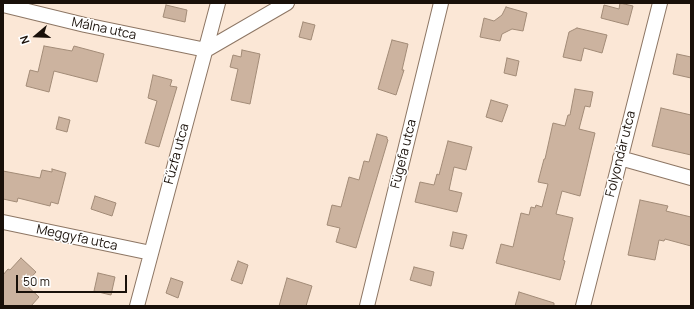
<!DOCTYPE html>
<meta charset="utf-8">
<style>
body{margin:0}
#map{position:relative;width:694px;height:309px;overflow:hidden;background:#fbe7d6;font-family:Manrope,sans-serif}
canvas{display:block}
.frame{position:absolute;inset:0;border:4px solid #191009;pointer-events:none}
.north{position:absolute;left:16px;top:16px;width:40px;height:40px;-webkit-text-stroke:3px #fff;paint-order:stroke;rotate:251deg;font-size:11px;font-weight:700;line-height:16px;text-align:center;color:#191009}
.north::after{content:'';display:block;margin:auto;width:14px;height:18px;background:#191009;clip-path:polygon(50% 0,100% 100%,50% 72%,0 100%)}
.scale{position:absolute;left:16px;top:275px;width:111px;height:18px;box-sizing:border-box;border:2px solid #191009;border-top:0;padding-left:5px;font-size:12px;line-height:14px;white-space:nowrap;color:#191009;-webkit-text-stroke:3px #fff;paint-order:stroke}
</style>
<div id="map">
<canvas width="694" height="309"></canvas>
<div class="frame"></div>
<div class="north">N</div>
<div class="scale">50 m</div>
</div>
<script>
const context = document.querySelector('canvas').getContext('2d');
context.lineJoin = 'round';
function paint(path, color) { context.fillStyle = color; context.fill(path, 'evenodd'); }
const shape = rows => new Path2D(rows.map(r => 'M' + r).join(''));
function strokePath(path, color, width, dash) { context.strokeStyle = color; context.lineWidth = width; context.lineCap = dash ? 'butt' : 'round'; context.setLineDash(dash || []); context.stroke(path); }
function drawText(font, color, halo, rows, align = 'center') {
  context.font = font + ' Manrope,sans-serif'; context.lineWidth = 3; context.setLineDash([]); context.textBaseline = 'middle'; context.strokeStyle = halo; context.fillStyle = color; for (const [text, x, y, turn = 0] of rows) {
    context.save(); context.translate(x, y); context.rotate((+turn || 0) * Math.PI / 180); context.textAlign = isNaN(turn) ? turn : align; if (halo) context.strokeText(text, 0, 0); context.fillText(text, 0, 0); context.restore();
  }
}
const building = shape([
 [620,3,633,6,628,25,601,18,604,5,619,9,620,3],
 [166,5,187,10,185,22,163,17,166,5],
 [506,7,527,13,523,31,512,29,502,34,500,41,480,37,484,18,494,21,502,15,506,7],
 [303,22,315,25,311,40,299,37,303,22],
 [577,28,607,35,602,53,584,48,581,61,563,57,569,32,577,28],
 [392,40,408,44,402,70,404,70,396,95,378,89,392,40],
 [44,46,72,51,74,46,104,54,97,82,54,71,49,92,26,86,30,70,38,72,44,46],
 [242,50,260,54,250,104,231,100,238,69,230,67,233,55,241,57,242,50],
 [677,54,691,57,691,78,673,74,677,54],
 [507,58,519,61,516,76,504,73,507,58],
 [153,75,172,80,170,86,177,87,159,147,145,143,157,101,148,98,153,75],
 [575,89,593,92,590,107,585,106,579,129,595,133,580,196,562,191,556,214,573,218,563,260,565,261,560,280,496,263,501,244,513,247,521,213,529,215,531,207,535,208,536,205,542,207,548,184,538,182,544,159,545,159,553,123,565,126,568,115,570,115,575,89],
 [491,100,508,105,502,122,486,117,491,100],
 [661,108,691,115,691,155,652,146,661,108],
 [59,117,70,120,67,132,56,129,59,117],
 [377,134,387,137,387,139,388,140,356,248,336,242,340,228,327,225,332,205,341,207,349,177,359,180,364,161,369,162,377,134],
 [448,141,472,147,466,170,454,167,449,190,462,193,457,212,415,202,420,182,434,185,437,174,439,175,448,141],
 [52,169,66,173,58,204,51,202,50,206,18,198,17,202,3,199,3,171,40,178,42,170,52,172,52,169],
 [95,196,116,203,112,216,91,209,95,196],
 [640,200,668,206,666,211,691,217,691,246,665,239,664,241,659,240,655,260,628,255,640,200],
 [453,232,467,235,463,249,450,246,453,232],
 [21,258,36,272,25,284,39,297,31,306,3,306,3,275,8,269,10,270,21,258],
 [238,261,248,265,242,284,231,280,238,261],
 [414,267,434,272,431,286,410,280,414,267],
 [98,273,115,277,111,295,94,291,98,273],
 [171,278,183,282,178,298,166,293,171,278],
 [287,278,312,286,306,306,279,306,287,278],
 [519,292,554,303,554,306,515,306,519,292]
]);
const minor = shape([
 [3,5,85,25,206,50,287,3],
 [620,158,691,178],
 [3,222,151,253],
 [137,306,218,3],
 [367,306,441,3],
 [583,306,660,3]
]);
const streetNames = [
 ["Málna utca",104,29,12],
 ["Fűzfa utca",177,154,-75],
 ["Fügefa utca",404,154,-76],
 ["Folyondár utca",621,154,-76],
 ["Meggyfa utca",77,238,12]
];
paint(building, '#ccb39f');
strokePath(building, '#a28b77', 1);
strokePath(minor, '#8d7664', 16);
strokePath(minor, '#fff', 14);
drawText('13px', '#191009', '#fff', streetNames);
</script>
